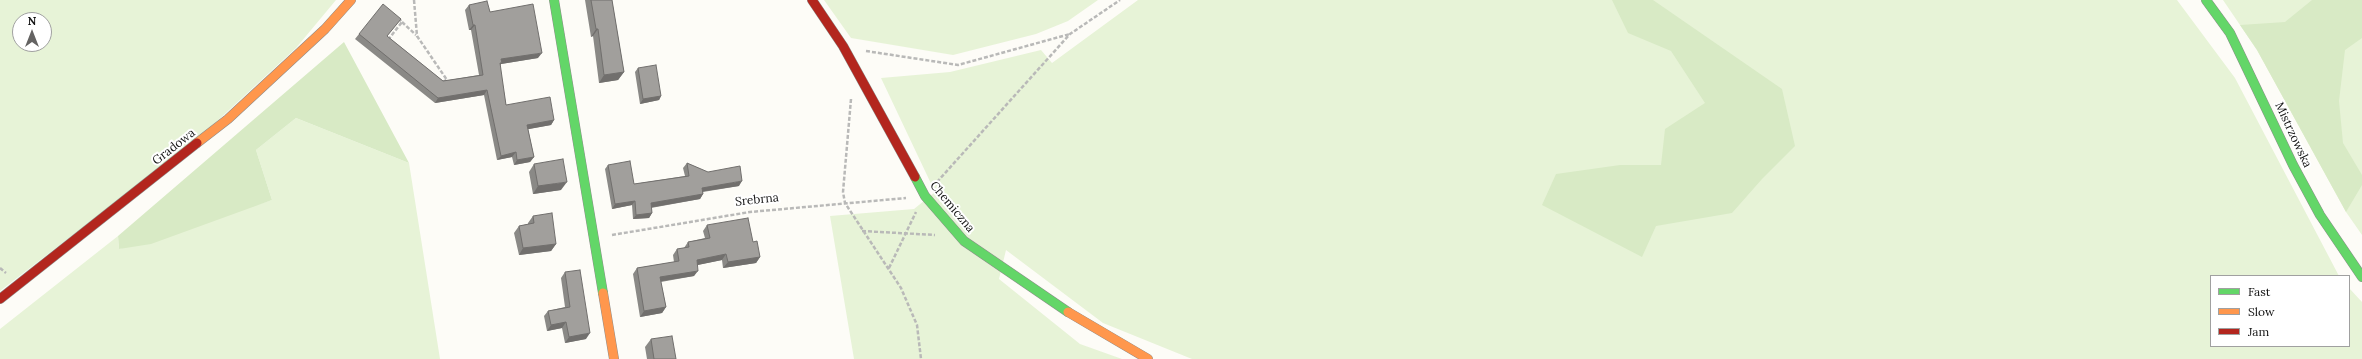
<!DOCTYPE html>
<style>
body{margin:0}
#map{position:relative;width:2362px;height:359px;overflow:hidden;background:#fdfcf7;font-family:Lora,serif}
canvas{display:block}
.legend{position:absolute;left:2210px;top:275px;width:140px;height:72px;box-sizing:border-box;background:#fff;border:1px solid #a0a0a0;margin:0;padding:5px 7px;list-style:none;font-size:12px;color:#111}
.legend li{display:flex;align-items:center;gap:8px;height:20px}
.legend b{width:20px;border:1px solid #a0a0a0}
.north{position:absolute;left:12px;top:12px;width:40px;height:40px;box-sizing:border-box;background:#fff;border:1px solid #a0a0a0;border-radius:50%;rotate:0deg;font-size:11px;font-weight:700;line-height:16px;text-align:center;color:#111}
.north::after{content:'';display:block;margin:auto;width:14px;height:18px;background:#646362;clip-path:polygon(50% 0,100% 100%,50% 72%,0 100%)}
</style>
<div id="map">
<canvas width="2362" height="359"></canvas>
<ul class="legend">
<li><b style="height:5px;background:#63d668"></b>Fast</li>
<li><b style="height:5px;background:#ff974d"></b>Slow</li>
<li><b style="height:5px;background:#b3261e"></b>Jam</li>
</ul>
<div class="north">N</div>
</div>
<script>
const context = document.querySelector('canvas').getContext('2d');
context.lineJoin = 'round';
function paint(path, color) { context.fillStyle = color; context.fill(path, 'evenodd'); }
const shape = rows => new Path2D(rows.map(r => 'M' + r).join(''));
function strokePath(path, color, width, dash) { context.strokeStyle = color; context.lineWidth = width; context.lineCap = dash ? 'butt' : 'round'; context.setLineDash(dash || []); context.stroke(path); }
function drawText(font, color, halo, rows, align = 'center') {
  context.font = font + ' Lora,serif'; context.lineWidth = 4; context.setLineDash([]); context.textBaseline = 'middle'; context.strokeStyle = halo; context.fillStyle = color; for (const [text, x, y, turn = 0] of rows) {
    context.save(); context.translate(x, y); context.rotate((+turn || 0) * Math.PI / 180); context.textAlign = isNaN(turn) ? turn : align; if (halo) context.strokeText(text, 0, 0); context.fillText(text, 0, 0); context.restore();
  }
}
const green = shape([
 [0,0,336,0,296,48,201,136,0,291],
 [20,20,44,20,44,44,20,44],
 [824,0,1098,0,1068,21,1036,34,953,55,851,38],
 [1138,0,2177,0,2235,78,2339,276,2211,276,2211,346,2349,346,2349,288,2362,302,2362,359,1192,359,1103,323,1006,250,999,279,1080,344,1122,359,854,359,830,216,914,209,935,192,881,78,950,72,1041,50,1052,63],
 [2223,0,2362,0,2362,235,2346,212,2257,50],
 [296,118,409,163,440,359,0,359,0,329,118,236,119,249,272,200,256,150]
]);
const forest = shape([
 [1612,0,1653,0,1782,89,1795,146,1762,179,1732,213,1656,226,1642,257,1542,205,1556,174,1620,165,1661,165,1665,129,1705,103,1671,51,1628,33],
 [2312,0,2362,0,2362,38,2345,50,2339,101,2343,143,2362,175,2362,185,2346,212,2257,50,2240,25,2285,22],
 [344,42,409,163,296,118,256,150,272,200,151,244,119,249,118,236]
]);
const path = shape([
 [414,0,417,36,447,80,442,82],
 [402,22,416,35],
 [388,40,402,22,399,19],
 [866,51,958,65,1070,34],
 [851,99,843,192,845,203,901,288,917,325,921,359],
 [937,182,1070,34,1120,0],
 [862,231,935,235],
 [612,235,750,212,906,198],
 [0,268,6,273],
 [889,268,916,212]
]);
const fast = shape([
 [554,0,603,293],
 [2206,0,2230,33,2293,165,2320,215,2362,277],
 [915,177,925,196,964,241,1068,312]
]);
const slow = shape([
 [197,143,228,119,325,29,351,0],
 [603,293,614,359],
 [1068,312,1148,359]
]);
const jam = shape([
 [812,0,843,46,915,177],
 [0,299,197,143]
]);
const wall = shape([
 [585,0,612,0,624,72,618,80,599,83,593,36,591,37],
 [469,5,490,12,538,58,501,64,500,65,506,105,554,120,551,125,528,129,534,157,530,162,514,165,512,157,497,160,484,95,435,103,355,39,359,34,401,19,387,36,443,81,479,75,471,30,469,30,465,10],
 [638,68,661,96,659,100,640,104,635,72],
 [687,163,739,186,703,192,703,194,700,199,651,208,652,213,649,218,633,219,632,205,612,209,605,169,608,165,634,184,685,176,683,168],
 [534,164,561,190,533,194,529,172],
 [533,216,556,244,551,251,519,255,514,233,519,226,528,224,528,223],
 [707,225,753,242,760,257,756,263,723,268,722,260,697,265,694,276,661,282,666,307,662,313,640,317,633,274,637,268,674,262,673,255,677,249,684,248,688,242,705,238,703,231],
 [565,272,586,339,565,343,562,328,547,331,544,316,548,311,565,307,561,278],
 [651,339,676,359,647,359,645,347]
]);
const shadedWall = shape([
 [473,25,475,25,471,30,469,30],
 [596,29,598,29,593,36,591,37],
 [542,53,538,58,501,64,499,68,501,59],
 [624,72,618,80,599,83,604,75],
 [487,90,484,95,435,103,438,98],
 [661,96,659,100,640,104,643,99],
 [554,120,551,125,524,130,527,125],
 [516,152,512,157,497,160,501,156],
 [534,157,530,162,514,165,517,160],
 [742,181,739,186,699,192,702,188],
 [567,182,561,190,533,194,538,186],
 [703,194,700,199,648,208,651,203],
 [635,201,632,205,612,209,615,204],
 [652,213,649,218,633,219,636,215],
 [556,244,551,251,519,255,523,248],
 [726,254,722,260,693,266,697,260],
 [760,257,756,263,723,268,728,262],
 [698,271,694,276,656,282,660,277],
 [666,307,662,313,640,317,644,311],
 [566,322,562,328,547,331,551,325],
 [590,333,586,339,565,343,569,337]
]);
const building = shape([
 [591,0,612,0,624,72,604,75,598,29,596,29,591,0],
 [487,1,490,12,533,4,542,53,501,59,502,63,500,63,506,105,550,97,554,120,527,125,534,157,517,160,516,152,501,156,487,90,438,98,359,34,383,4,401,19,387,36,443,81,483,75,475,25,473,25,469,5,487,1],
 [656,65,661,96,643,99,638,68,656,65],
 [563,159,567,182,538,186,534,164,563,159],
 [630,161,634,184,689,176,687,163,708,172,740,166,742,181,702,188,703,194,651,203,652,213,636,215,635,201,615,204,608,165,630,161],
 [552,213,556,244,523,248,519,226,534,223,533,216,552,213],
 [748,218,753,242,757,241,760,257,728,262,726,254,697,260,698,271,660,277,666,307,644,311,637,268,679,261,677,249,689,247,688,242,710,238,707,225,748,218],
 [580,270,590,333,569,337,566,322,551,325,548,311,570,307,565,272,580,270],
 [672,336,676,359,654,359,651,339,672,336]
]);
const streetNames = [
 ["Mistrzowska",2293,135,65],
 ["Gradowa",174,147,-38],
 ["Srebrna",757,200,-6],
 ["Chemiczna",952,207,50]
];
paint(green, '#e7f3d7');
paint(forest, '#d8eac5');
strokePath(fast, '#8e8d8b', 10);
strokePath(slow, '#8e8d8b', 10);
strokePath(jam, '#8e8d8b', 10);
strokePath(path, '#b9b9b8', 2.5, [4, 2]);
strokePath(fast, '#63d668', 9);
strokePath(slow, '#ff974d', 9);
strokePath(jam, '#b3261e', 9);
paint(wall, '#8a8986');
paint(shadedWall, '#716f6d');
paint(building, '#a19f9c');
strokePath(building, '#716f6d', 1);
drawText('12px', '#111', '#fff', streetNames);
</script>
